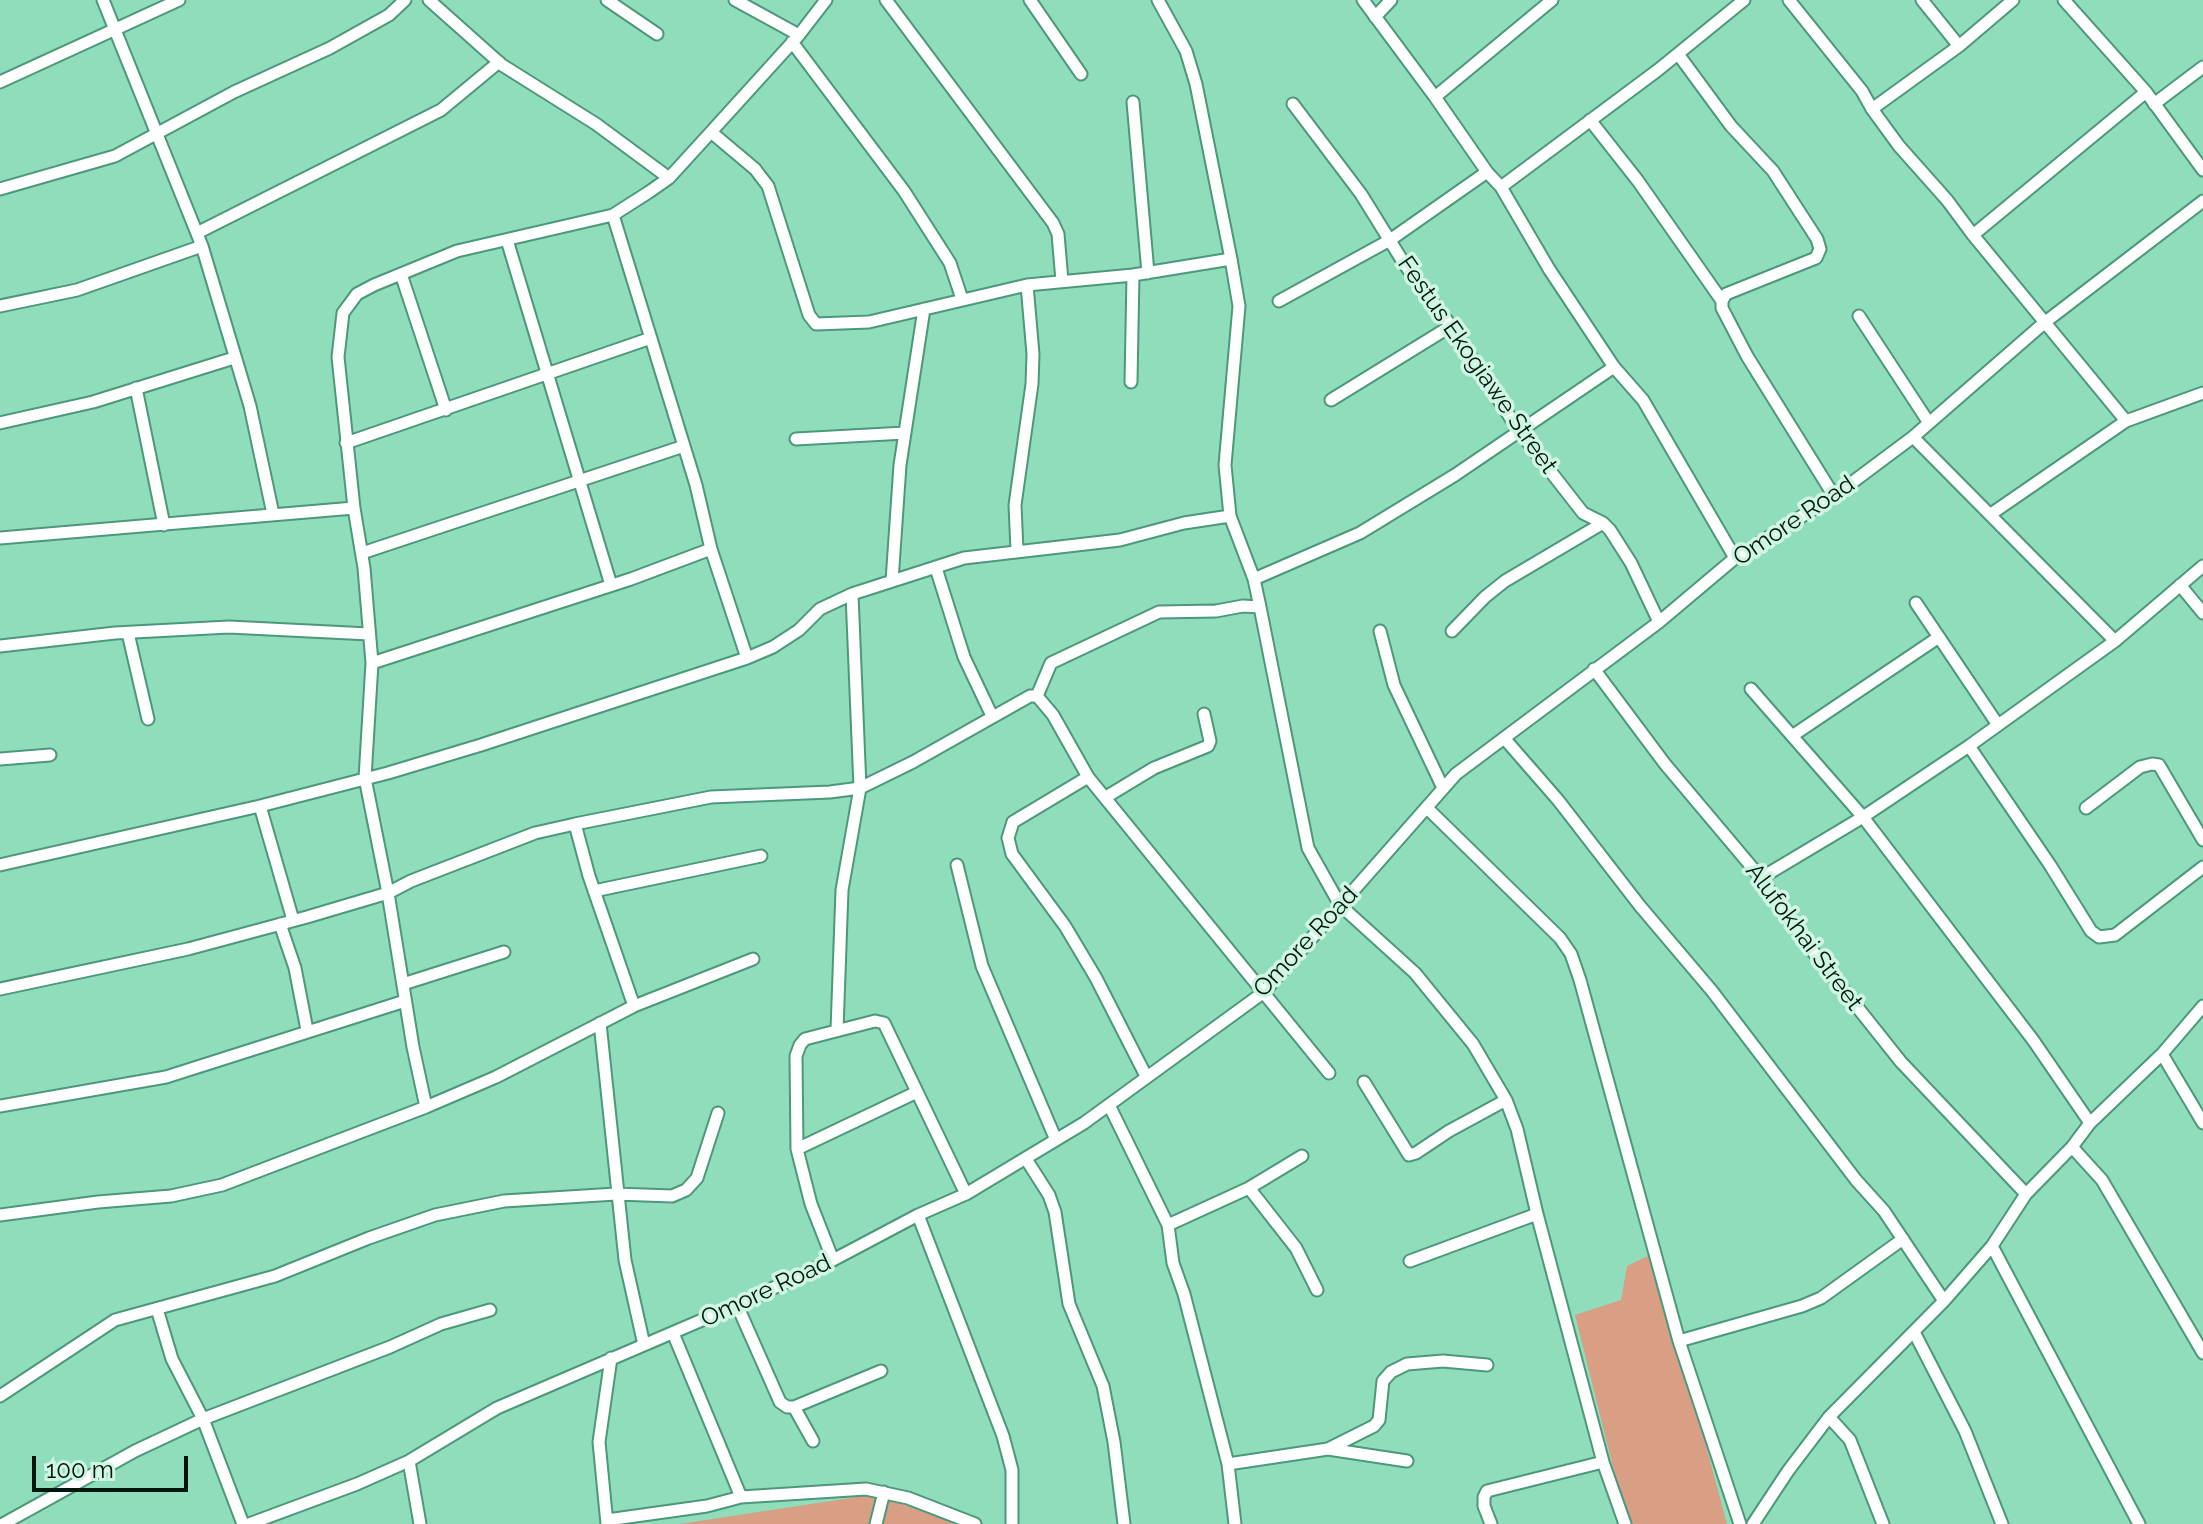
<!DOCTYPE html>
<style>
body{margin:0}
#map{position:relative;width:2203px;height:1524px;overflow:hidden;background:#90ddbc;font-family:Raleway,sans-serif}
canvas{display:block}
.scale{position:absolute;left:32px;top:1456px;width:156px;height:36px;box-sizing:border-box;border:4px solid #01170e;border-top:0;padding-left:10px;font-size:24px;line-height:28px;white-space:nowrap;color:#01170e;-webkit-text-stroke:6px #cff5e3;paint-order:stroke}
</style>
<div id="map">
<canvas width="2203" height="1524"></canvas>
<div class="scale">100 m</div>
</div>
<script>
const context = document.querySelector('canvas').getContext('2d');
context.lineJoin = 'round';
function paint(path, color) { context.fillStyle = color; context.fill(path, 'evenodd'); }
const shape = rows => new Path2D(rows.map(r => 'M' + r).join(''));
function strokePath(path, color, width, dash) { context.strokeStyle = color; context.lineWidth = width; context.lineCap = dash ? 'butt' : 'round'; context.setLineDash(dash || []); context.stroke(path); }
function drawText(font, color, halo, rows, align = 'center') {
  context.font = font + ' Raleway,sans-serif'; context.lineWidth = 7; context.setLineDash([]); context.textBaseline = 'middle'; context.strokeStyle = halo; context.fillStyle = color; for (const [text, x, y, turn = 0] of rows) {
    context.save(); context.translate(x, y); context.rotate((+turn || 0) * Math.PI / 180); context.textAlign = isNaN(turn) ? turn : align; if (halo) context.strokeText(text, 0, 0); context.fillText(text, 0, 0); context.restore();
  }
}
const green = shape([
 [1654,1253,1727,1524,1627,1524,1575,1315,1621,1300,1627,1266],
 [877,1494,956,1524,679,1524]
]);
const street = shape([
 [103,0,202,246,250,406,273,514],
 [429,0,502,65,596,124,669,178],
 [607,0,657,34],
 [735,0,799,35],
 [886,0,1053,223,1058,234,1062,281],
 [1030,0,1081,74],
 [1158,0,1186,51,1196,84,1231,259,1239,306,1225,465,1230,516,1254,579,1260,607,1308,848,1340,905,1415,973,1473,1044,1506,1100,1517,1129,1537,1214,1603,1462,1625,1524],
 [1363,0,1435,97,1487,172,1501,187,1549,269,1614,367,1643,400,1735,558],
 [1789,0,1862,91,1872,109,1899,146,1947,200,1973,235,2126,421],
 [1922,0,1959,46],
 [2064,0,2146,92,2203,170],
 [1375,17,1391,0],
 [792,42,904,191,950,263,962,299],
 [1678,54,1731,126,1773,171,1817,239,1820,249,1816,258,1726,294,1722,301,1722,308,1747,356,1834,496],
 [0,82,179,0],
 [1435,97,1552,0],
 [1133,102,1148,273],
 [1293,104,1361,194,1405,265,1451,326,1519,431,1583,513,1603,523,1610,530,1631,563,1659,622],
 [2154,104,2203,67],
 [1872,109,1959,46,2013,0],
 [1590,120,1638,181,1722,301],
 [711,132,755,169,768,186,809,315,816,324,869,322,1027,285,1133,275,1231,259],
 [1501,187,1658,70,1744,0],
 [0,189,115,156,234,92,330,48,389,15,405,0],
 [613,215,696,485,711,549,747,658],
 [197,233,441,110,499,62],
 [1973,235,2146,92],
 [507,240,611,585],
 [401,274,446,410],
 [1279,301,1390,240,1487,172],
 [0,306,77,290,202,246],
 [1859,316,1929,423],
 [1131,382,1133,275],
 [136,388,164,525],
 [1331,400,1451,326],
 [0,423,93,402,234,358],
 [1913,437,2115,641],
 [796,439,905,433],
 [346,443,651,338],
 [1991,514,2126,421,2203,393],
 [0,538,354,508],
 [1017,550,1015,505,1032,384,1033,354,1027,285],
 [362,553,684,446],
 [936,568,964,657,992,716],
 [1254,579,1360,533,1455,475,1614,367],
 [892,581,900,465,924,309],
 [2180,585,2203,613],
 [1916,603,1998,725],
 [1380,631,1394,685,1443,788],
 [1452,631,1485,597,1505,581,1603,523],
 [128,633,148,719],
 [0,646,115,633,229,627,369,634],
 [372,663,631,579,711,549],
 [1594,669,1665,764,1761,878,1807,944,1901,1062,2026,1194],
 [1751,689,1863,817,2033,1040,2090,1123],
 [1037,696,1051,663,1159,612,1216,611,1243,606,1260,607],
 [1792,736,1939,637],
 [1504,738,1558,800,1640,906,1712,991,1856,1180,1884,1211,1944,1301],
 [1969,746,2050,865,2091,931,2099,937,2115,935,2203,867],
 [0,759,50,755],
 [1088,777,1013,822,1008,838,1012,854,1065,926,1096,978,1146,1076],
 [1106,797,1154,768,1208,746,1210,741,1204,714],
 [260,806,293,920],
 [1427,808,1560,938,1571,954,1580,980,1679,1341,1740,1524],
 [2086,808,2140,767,2152,764,2159,765,2203,840],
 [575,824,589,876,634,1006],
 [0,865,260,806,388,773,481,745,747,658,773,647,799,630,820,609,852,594,964,558,1120,540,1184,523,1230,516],
 [957,865,982,966,1056,1140],
 [1761,878,1863,817,1969,746,2115,641,2203,566],
 [594,891,761,856],
 [280,924,295,968,307,1030],
 [403,984,504,952],
 [0,989,188,949,307,917,388,893,411,881,535,833,575,824,711,797,830,792,860,788,913,762,1030,696,1037,696,1053,715,1088,777,1329,1073],
 [600,1023,625,1260,644,1345],
 [837,1030,842,890,860,788,852,594],
 [2162,1054,2203,1123],
 [1364,1082,1409,1155,1416,1153,1449,1131,1506,1100],
 [1109,1105,1168,1225,1173,1263,1184,1294,1228,1464,1235,1524],
 [0,1106,166,1077,405,1001],
 [426,1107,413,1047,388,893,365,778,372,663,364,568,354,508,338,357,343,313,357,294,374,285,457,251,613,215,649,192,669,178,711,132,799,35,826,0],
 [2072,1147,2102,1180,2203,1353],
 [797,1149,917,1092],
 [1026,1159,1049,1195,1055,1212,1069,1304,1103,1386,1114,1442,1124,1524],
 [1249,1188,1296,1248,1317,1290],
 [0,1215,98,1202,171,1196,222,1185,426,1107,496,1077,634,1006,753,959],
 [918,1215,1003,1436,1012,1470,1012,1524],
 [1168,1225,1249,1188,1302,1156],
 [1992,1246,2139,1524],
 [833,1260,811,1204,797,1149,796,1056,800,1045,805,1039,875,1021,884,1023,966,1194],
 [1410,1261,1537,1214],
 [737,1305,780,1402,787,1407,794,1407,881,1371],
 [157,1309,172,1359,203,1419,243,1524],
 [1914,1332,1965,1431,2002,1524],
 [673,1333,741,1497],
 [1679,1341,1802,1306,1821,1298,1903,1239],
 [0,1396,115,1320,275,1276,369,1238,435,1215,504,1201,616,1194,672,1196,686,1190,697,1178,718,1113],
 [794,1407,813,1441],
 [1829,1417,1850,1440,1883,1524],
 [1328,1449,1407,1461],
 [409,1461,420,1524],
 [1228,1464,1328,1449,1374,1426,1379,1420,1383,1381,1391,1372,1407,1364,1443,1361,1487,1365],
 [607,1520,707,1506,741,1497,866,1489,908,1498,975,1524],
 [3,1524,135,1451,203,1419,390,1347,441,1324,490,1310],
 [249,1524,357,1484,409,1461,497,1408,737,1305,833,1260,918,1215,966,1194,1084,1123,1264,992,1456,774,1659,622,1735,558,1834,496,1913,437,2044,323,2203,201],
 [607,1524,599,1442,611,1358],
 [876,1524,884,1492],
 [1491,1524,1484,1506,1484,1497,1487,1491,1603,1462],
 [1753,1524,1788,1471,1829,1417,1944,1301,1992,1246,2026,1194,2072,1147,2090,1123,2162,1054,2203,1006]
]);
const streetNames = [
 ["Festus Ekogiawe Street",1477,365,55],
 ["Omore Road",1794,521,-34],
 ["Alufokhai Street",1804,937,53],
 ["Omore Road",1306,942,-47],
 ["Omore Road",766,1291,-25]
];
paint(green, '#d89f85');
strokePath(street, '#4c987a', 15);
strokePath(street, '#fff', 11);
drawText('24px', '#01170e', '#cff5e3', streetNames);
</script>
